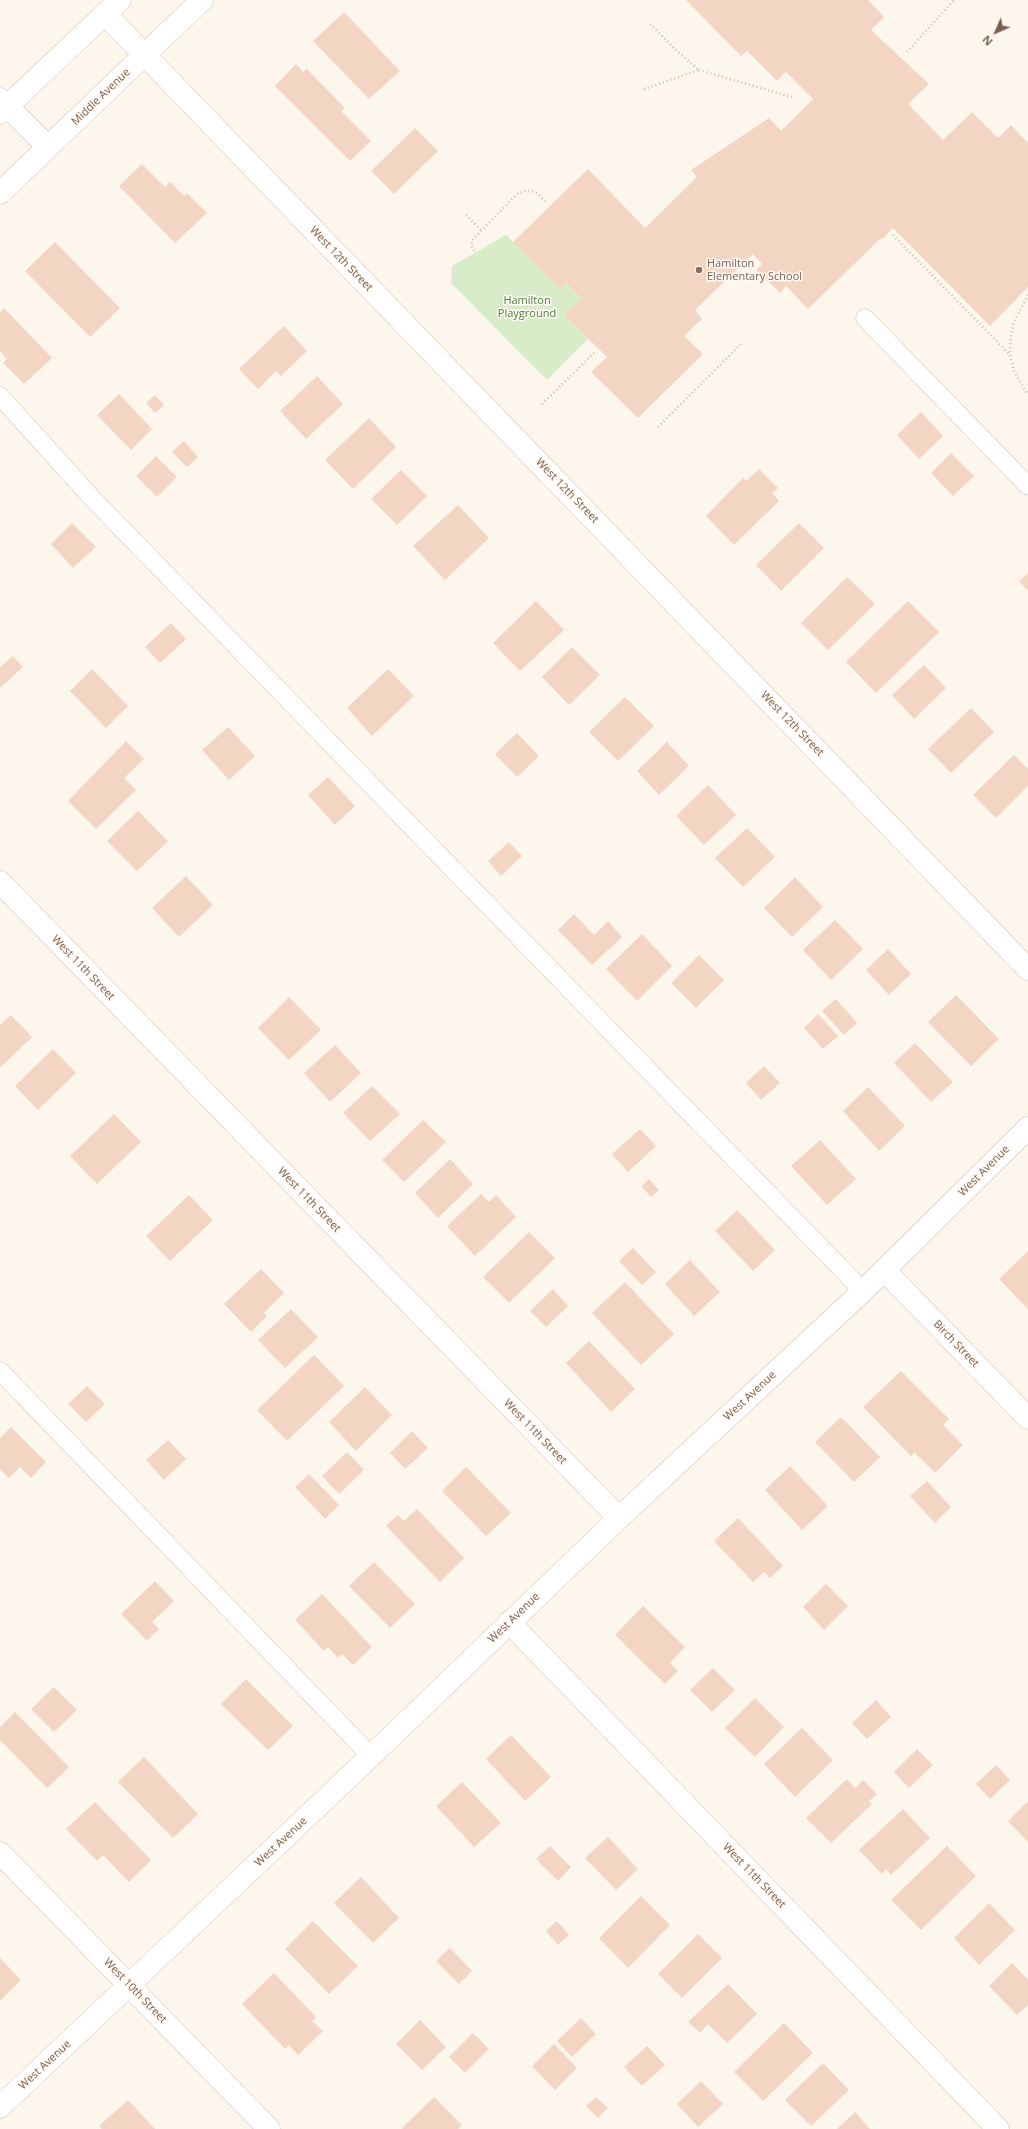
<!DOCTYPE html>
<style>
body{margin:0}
#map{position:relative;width:1028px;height:2129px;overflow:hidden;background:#fdf6ec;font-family:"Open Sans",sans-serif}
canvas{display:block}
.north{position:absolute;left:976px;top:12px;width:40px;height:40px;-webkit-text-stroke:3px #fffaf3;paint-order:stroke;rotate:225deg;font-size:11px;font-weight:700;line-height:16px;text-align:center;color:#7a5c4d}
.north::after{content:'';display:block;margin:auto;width:14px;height:18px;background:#7a5c4d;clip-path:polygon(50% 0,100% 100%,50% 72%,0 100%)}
</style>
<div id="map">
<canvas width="1028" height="2129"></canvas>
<div class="north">N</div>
</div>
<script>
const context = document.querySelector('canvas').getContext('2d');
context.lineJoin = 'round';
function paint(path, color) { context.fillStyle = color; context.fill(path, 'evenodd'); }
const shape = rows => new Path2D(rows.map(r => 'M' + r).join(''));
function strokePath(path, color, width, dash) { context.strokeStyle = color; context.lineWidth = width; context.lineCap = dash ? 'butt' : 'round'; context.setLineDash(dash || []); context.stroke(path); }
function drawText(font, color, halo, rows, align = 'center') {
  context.font = font + ' "Open Sans",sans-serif'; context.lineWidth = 3; context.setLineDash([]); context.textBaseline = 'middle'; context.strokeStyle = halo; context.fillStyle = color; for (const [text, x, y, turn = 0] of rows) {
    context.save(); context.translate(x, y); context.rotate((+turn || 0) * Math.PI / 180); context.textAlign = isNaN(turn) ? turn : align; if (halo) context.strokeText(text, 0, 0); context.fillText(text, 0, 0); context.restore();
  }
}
const green = shape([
 [506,235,560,289,566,283,581,298,564,315,588,339,547,380,451,283,452,266]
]);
const building = shape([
 [686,0,868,0,884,17,871,30,929,84,908,104,943,140,972,112,998,138,1011,125,1028,143,1028,287,990,326,893,228,882,239,881,238,808,309,786,286,780,293,756,270,762,264,753,254,695,310,702,319,684,336,703,354,638,418,591,372,607,357,564,315,581,298,566,283,560,289,513,242,588,169,645,228,697,177,691,170,769,118,781,131,813,99,786,72,777,81,747,51,741,56],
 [344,12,400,71,369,99,313,41],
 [296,64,303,72,307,69,345,108,341,111,371,141,350,161,275,86],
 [415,128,438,151,394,194,371,171],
 [142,164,165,187,170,182,184,196,187,193,207,213,175,243,119,186],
 [55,242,120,308,90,337,25,271],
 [4,308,52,358,24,384,3,363,7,359,0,351,0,313],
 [284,326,307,351,281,376,276,371,258,389,239,369],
 [317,376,343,404,306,439,280,411],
 [119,394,152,429,131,450,97,415],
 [155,395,164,405,155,413,146,403],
 [921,412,943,436,919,459,897,435],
 [369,418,396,447,353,489,325,460],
 [184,441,198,457,187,467,172,452],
 [951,453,974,476,953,496,931,473],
 [156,456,177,477,157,497,136,476],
 [759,469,778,488,772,493,779,501,734,545,706,516,743,478,746,481],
 [401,470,427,496,397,525,371,499],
 [458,505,489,538,445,580,413,546],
 [72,523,96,547,73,568,51,544],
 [799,523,824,548,781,591,756,565],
 [1028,573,1028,591,1019,581],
 [847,577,875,604,828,650,801,623],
 [536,601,564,630,520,671,493,643],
 [908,601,939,632,876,693,846,662],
 [171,623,186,639,160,663,145,647],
 [572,647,600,675,569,705,542,677],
 [13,656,23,667,0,688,0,667],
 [924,665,946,688,914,719,892,695],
 [92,669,128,706,106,728,70,691],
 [388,669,414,696,372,736,347,708],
 [625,697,654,726,618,761,589,732],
 [971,708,994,732,951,773,928,749],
 [228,727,255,756,229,780,202,750],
 [517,733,539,756,517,777,495,754],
 [126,741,144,759,124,778,136,790,96,829,68,801],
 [667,742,689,766,659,795,637,771],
 [1014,755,1028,769,1028,786,996,818,973,795],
 [328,777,355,806,335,825,308,795],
 [708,785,736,815,704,845,676,816],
 [138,811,168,841,137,871,107,841],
 [747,828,775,857,743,887,715,858],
 [509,842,522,856,501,876,488,861],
 [186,876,213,905,179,937,152,908],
 [795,877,823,907,792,937,764,908],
 [574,914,594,935,608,921,622,937,592,965,558,930],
 [835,920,863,949,831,980,803,950],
 [642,934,672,966,637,1001,606,969],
 [888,949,911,974,889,995,866,970],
 [699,955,724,980,696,1008,671,983],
 [956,995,999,1039,971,1066,928,1022],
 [289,997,321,1030,289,1060,258,1028],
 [836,999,857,1023,844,1035,822,1011],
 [818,1014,838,1036,823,1049,804,1028],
 [11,1015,32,1037,0,1068,0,1025],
 [915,1043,953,1082,931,1102,894,1063],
 [335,1045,361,1073,330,1102,304,1073],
 [53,1049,76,1073,38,1110,15,1086],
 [764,1066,780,1083,761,1100,746,1083],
 [372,1086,400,1114,370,1141,343,1113],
 [868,1087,905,1126,879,1151,843,1111],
 [114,1114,141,1142,97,1184,70,1156],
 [423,1120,446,1142,404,1182,382,1160],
 [640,1129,656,1146,628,1172,612,1154],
 [820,1140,856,1179,827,1205,791,1166],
 [450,1159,473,1184,438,1218,415,1193],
 [649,1179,659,1190,651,1197,641,1186],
 [481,1194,489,1202,496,1195,516,1217,475,1256,447,1226],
 [189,1195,213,1220,170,1261,146,1236],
 [737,1210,775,1250,753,1271,715,1231],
 [529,1232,555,1258,509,1303,483,1277],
 [633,1248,656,1272,642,1285,619,1261],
 [1028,1251,1028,1309,999,1279],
 [690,1260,720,1292,694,1316,665,1284],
 [261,1269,284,1293,264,1313,267,1316,251,1332,224,1304],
 [625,1282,674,1334,641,1365,592,1313],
 [553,1289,568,1306,546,1327,530,1311],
 [291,1309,318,1337,285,1368,258,1340],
 [589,1341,635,1389,611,1412,566,1363],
 [314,1355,344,1386,287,1441,257,1410],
 [901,1371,949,1419,943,1425,963,1445,935,1473,914,1452,911,1456,863,1407],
 [87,1386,105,1404,86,1422,68,1404],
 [365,1387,392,1415,356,1451,329,1422],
 [841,1417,880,1457,854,1482,815,1442],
 [11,1427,46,1462,31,1478,20,1467,9,1478,0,1469,0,1438],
 [412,1431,428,1448,405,1469,390,1453],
 [168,1440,186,1459,164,1480,146,1460],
 [347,1452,364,1470,339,1494,322,1476],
 [790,1466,828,1506,802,1530,765,1490],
 [466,1467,511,1513,486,1536,442,1491],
 [309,1474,339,1505,325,1519,295,1487],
 [927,1481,951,1507,935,1523,910,1496],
 [417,1509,464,1558,440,1582,386,1526,398,1515,404,1521],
 [738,1518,783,1566,770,1578,764,1572,753,1582,714,1541],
 [374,1562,415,1604,390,1628,349,1586],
 [155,1581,174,1601,152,1622,159,1629,147,1641,121,1614],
 [826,1584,848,1606,824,1630,803,1607],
 [322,1594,372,1647,353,1665,342,1654,338,1658,328,1647,324,1651,295,1620],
 [643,1606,685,1647,670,1663,678,1671,665,1684,615,1635],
 [713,1668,735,1690,712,1712,690,1690],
 [246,1679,293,1726,268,1750,221,1704],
 [54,1687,77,1710,54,1732,31,1709],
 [755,1698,784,1727,755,1757,725,1728],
 [876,1700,891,1717,867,1739,852,1723],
 [15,1712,69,1767,47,1788,0,1740,0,1727],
 [802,1728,833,1760,795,1797,764,1764],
 [511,1735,551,1777,525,1801,486,1759],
 [917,1749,933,1765,909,1788,894,1772],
 [144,1757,198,1814,173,1838,118,1782],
 [996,1765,1010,1780,990,1799,976,1784],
 [847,1779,855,1788,863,1780,877,1794,869,1801,872,1804,831,1843,806,1818],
 [462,1782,501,1823,474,1847,436,1806],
 [1028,1801,1028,1842,1008,1821],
 [95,1802,151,1860,129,1882,103,1855,97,1861,66,1829],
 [903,1809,930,1838,891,1875,886,1869,882,1874,859,1850],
 [608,1837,638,1869,616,1890,585,1858],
 [550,1846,571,1867,558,1881,536,1859],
 [947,1846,976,1876,921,1930,891,1900],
 [361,1877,399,1918,373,1943,334,1903],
 [641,1896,670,1925,628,1968,599,1938],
 [989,1903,1015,1930,979,1965,954,1938],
 [313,1921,358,1966,329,1994,285,1949],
 [557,1921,569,1935,558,1945,546,1931],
 [698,1934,722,1958,682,1998,658,1974],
 [450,1948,472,1971,459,1984,436,1961],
 [0,1958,21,1980,0,2001],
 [1012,1963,1028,1980,1028,2005,1017,2015,989,1986],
 [274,1973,316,2017,312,2021,323,2031,298,2055,289,2045,285,2049,242,2004],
 [728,1984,757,2014,727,2043,708,2024,700,2033,688,2022],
 [581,2018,596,2034,572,2057,557,2041],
 [420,2020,446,2047,422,2070,396,2044],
 [784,2023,813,2053,763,2101,734,2072],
 [473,2033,489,2049,465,2073,449,2057],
 [554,2044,577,2068,555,2090,532,2066],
 [647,2046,665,2065,642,2086,624,2067],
 [823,2063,849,2090,811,2126,785,2100],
 [701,2081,723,2104,698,2127,677,2104],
 [434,2097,462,2125,458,2129,403,2129,402,2128],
 [596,2097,608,2108,598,2118,586,2106],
 [128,2100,155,2129,102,2129,99,2126],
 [855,2112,870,2129,837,2129]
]);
const path = shape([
 [907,52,954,0],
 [699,70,795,98],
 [644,89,699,70,678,52,650,24],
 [466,215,481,230],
 [893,235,1010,355],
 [474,251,471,245,473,239,517,194,527,190,537,193,546,202],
 [1028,295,1014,322,1011,335,1010,355,1014,371,1028,395],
 [542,404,596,351],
 [658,427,743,342]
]);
const service = shape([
 [865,318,1028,486],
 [0,396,92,498,863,1291],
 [0,1371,371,1756]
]);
const minor = shape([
 [105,14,1028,969],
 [0,99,48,147],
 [0,882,619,1518],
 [884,1270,1028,1418],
 [509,1622,998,2129],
 [0,1853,269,2129],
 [0,2107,371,1756,619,1518,863,1291,1028,1128]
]);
const secondary = shape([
 [0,113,120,0],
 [0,193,202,0]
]);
const markers = [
 [699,270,4,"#8d6e63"]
];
const streetNames = [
 ["Middle Avenue",101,97,-44],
 ["West 12th Street",341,259,46],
 ["West 12th Street",567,491,46],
 ["West 12th Street",792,724,46],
 ["West 11th Street",83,968,46],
 ["West Avenue",984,1171,-45],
 ["West 11th Street",309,1200,46],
 ["Birch Street",956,1344,46],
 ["West Avenue",750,1396,-43],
 ["West 11th Street",535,1432,46],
 ["West Avenue",514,1618,-44],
 ["West Avenue",281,1842,-43],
 ["West 11th Street",754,1876,46],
 ["West 10th Street",135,1991,46],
 ["West Avenue",45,2065,-43]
];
const educationNames = [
 ["Hamilton",707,264],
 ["Elementary School",707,277]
];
const parkNames = [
 ["Hamilton",527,301],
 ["Playground",527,314]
];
paint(green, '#d8ecc9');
paint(building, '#f3d5c3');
strokePath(service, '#d1beb0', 19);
strokePath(minor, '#d1beb0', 23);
strokePath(secondary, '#d6c0b0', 23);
strokePath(path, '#d9b8a5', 2.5, [1, 3]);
strokePath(service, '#fff', 18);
strokePath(minor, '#fff', 22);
strokePath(secondary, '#fff', 22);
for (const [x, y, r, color] of markers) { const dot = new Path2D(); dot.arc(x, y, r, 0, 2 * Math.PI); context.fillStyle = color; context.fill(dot); strokePath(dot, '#fffaf3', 1.5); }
drawText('11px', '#7a5c4d', '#fffaf3', streetNames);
drawText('11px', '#785e54', '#fffaf3', educationNames, 'left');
drawText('11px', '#537a41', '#fffaf3', parkNames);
</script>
